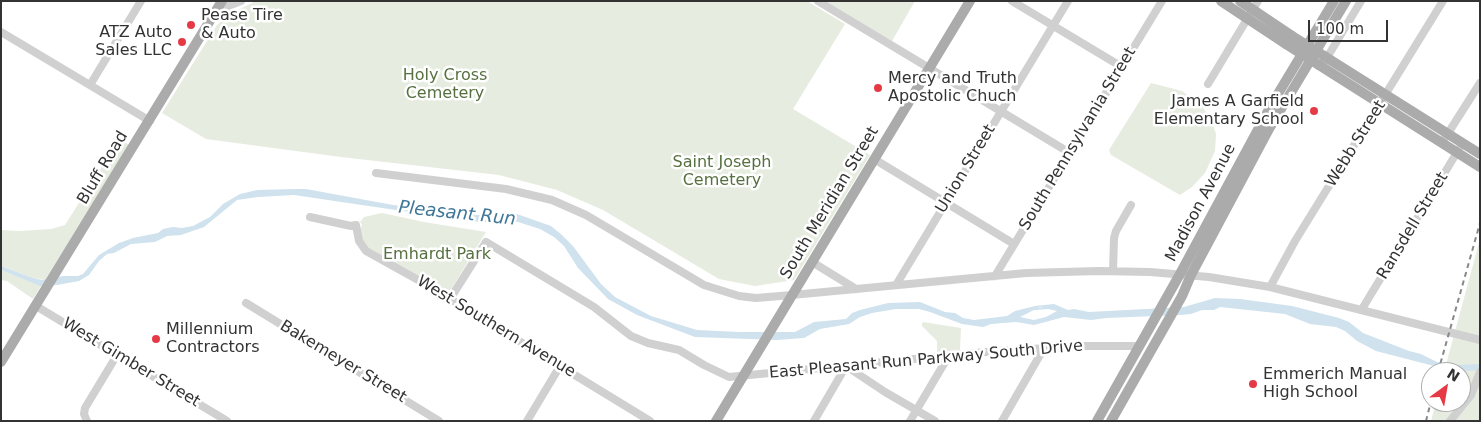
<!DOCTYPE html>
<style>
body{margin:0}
#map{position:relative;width:1481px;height:422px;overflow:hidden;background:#fff;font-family:"DejaVu Sans",sans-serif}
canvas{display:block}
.frame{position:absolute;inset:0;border:2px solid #333;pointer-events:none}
.north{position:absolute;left:1421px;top:362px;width:50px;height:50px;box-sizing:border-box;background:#fff;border:1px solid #adadad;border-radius:50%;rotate:32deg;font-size:14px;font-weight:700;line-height:20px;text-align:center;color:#333}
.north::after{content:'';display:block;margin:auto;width:18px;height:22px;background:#e63946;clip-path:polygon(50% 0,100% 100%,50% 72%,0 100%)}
.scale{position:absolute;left:1308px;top:20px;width:80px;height:22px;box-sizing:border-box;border:2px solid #333;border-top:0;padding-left:6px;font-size:15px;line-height:18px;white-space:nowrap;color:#333;-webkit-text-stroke:4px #fff;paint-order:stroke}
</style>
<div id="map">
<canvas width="1481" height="422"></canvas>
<div class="frame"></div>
<div class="north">N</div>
<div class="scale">100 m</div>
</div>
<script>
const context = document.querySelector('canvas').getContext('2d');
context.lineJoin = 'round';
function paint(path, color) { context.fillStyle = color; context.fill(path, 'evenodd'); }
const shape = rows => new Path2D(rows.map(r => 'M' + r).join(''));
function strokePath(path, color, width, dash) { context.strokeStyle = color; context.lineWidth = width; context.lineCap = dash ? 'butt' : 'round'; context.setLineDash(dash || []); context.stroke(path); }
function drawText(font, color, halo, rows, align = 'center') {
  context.font = font + ' "DejaVu Sans",sans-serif'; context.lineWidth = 5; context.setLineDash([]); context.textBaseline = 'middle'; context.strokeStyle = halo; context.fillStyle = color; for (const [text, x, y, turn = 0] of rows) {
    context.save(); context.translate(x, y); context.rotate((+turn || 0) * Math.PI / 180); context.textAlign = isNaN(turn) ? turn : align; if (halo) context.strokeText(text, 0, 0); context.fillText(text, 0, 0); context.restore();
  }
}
const green = shape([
 [256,1,807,1,845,24,793,109,870,155,794,280,755,286,719,279,603,210,557,190,499,175,341,157,206,139,162,113,217,25,230,14],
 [826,1,915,1,892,41],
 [1151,83,1182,91,1201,105,1211,119,1216,134,1215,151,1205,173,1192,187,1180,195,1111,155,1109,150],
 [115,136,129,145,45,280,30,277,1,266,1,230,19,231,51,229,65,225,103,165,99,162],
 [382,213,424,222,486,232,447,296,361,244,359,232,362,225,360,222,364,217],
 [1480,239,1480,421,1431,421,1436,402,1461,402,1461,372,1444,372],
 [1,270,41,286,33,299,7,281,1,280],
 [923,322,961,328,960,350,937,352,937,341,922,326,922,323]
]);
const water = shape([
 [295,189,306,189,393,205,430,209,450,213,480,215,517,214,531,219,551,226,562,235,573,246,601,284,615,297,651,316,697,330,739,332,795,332,814,322,846,319,852,313,860,310,888,303,920,302,945,312,955,313,963,318,974,320,1007,316,1015,311,1035,306,1054,304,1068,310,1074,309,1089,312,1184,307,1215,298,1240,299,1292,306,1339,318,1349,322,1363,333,1409,351,1421,354,1437,362,1459,365,1480,364,1480,370,1468,371,1434,366,1376,351,1357,341,1345,331,1336,327,1310,324,1285,314,1220,307,1214,310,1202,310,1191,314,1180,315,1106,318,1091,320,1064,317,1034,325,1016,322,991,324,983,327,962,324,930,312,919,309,896,309,872,313,860,317,849,324,820,329,804,338,777,340,695,337,637,315,608,299,578,268,564,246,554,237,540,229,518,222,482,222,445,219,423,214,294,195,258,197,237,200,204,227,181,235,167,236,155,242,131,244,114,253,107,254,99,261,89,275,79,281,57,285,40,286,1,270,1,266,30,277,42,280,63,276,78,276,83,274,99,255,119,243,133,238,158,233,163,229,173,227,182,228,193,226,210,217,223,204,240,194,257,190],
 [1040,307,1057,311,1046,317,1034,320,1020,317]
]);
const stream = shape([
 [1035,309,1048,308]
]);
const minor = shape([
 [818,1,1070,153],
 [1012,1,1122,67],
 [216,11,241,1],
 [1,32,150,121],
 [1325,61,1361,1],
 [1208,84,1258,1],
 [90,85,141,1],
 [1445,138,1480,83],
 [874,159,1014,244],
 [376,173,506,189,552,200,586,215,704,285,739,296,756,298,792,295,1026,273,1099,271,1150,272,1209,277,1270,287,1480,340],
 [310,217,351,226,356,225,359,241,366,251,429,286,650,421],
 [812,262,856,289],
 [1113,271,1114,238,1116,231,1131,205],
 [995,276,1162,1],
 [896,285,1068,1],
 [1270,287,1295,241,1443,1],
 [450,299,486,242,594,307,631,336,648,343,679,350,704,365,729,377,996,351,1083,346,1139,346],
 [246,303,439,421],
 [36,306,227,421],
 [1362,309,1459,149],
 [87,421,84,414,85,408,117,355],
 [527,421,560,366],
 [814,421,846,366,885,392,935,421],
 [910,421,948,357],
 [1002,421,1044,348],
 [1450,421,1471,395,1480,372]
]);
const major = shape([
 [1221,1,1286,44],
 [1240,1,1292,36],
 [1324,56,1480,154],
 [1319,65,1480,167],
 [1,362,222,1],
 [716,421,970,1],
 [1097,421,1180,274,1273,102,1334,1],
 [1111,421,1182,296,1191,275,1269,129,1346,1]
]);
const rail = shape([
 [1438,372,1480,223],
 [1426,421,1431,401]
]);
const majorBridge = shape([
 [1292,36,1324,56],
 [1286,44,1319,65]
]);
const markers = [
 [191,25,5,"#e63946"],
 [182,42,5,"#e63946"],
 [878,88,5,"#e63946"],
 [1314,111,5,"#e63946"],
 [156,339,5,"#e63946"],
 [1253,384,5,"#e63946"]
];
const poiNames = [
 ["Pease Tire",201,16],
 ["& Auto",201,34],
 ["ATZ Auto",172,33,"right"],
 ["Sales LLC",172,51,"right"],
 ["Mercy and Truth",888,79],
 ["Apostolic Chuch",888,97],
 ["James A Garfield",1304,102,"right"],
 ["Elementary School",1304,120,"right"],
 ["Millennium",166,330],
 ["Contractors",166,348],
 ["Emmerich Manual",1263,375],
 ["High School",1263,393]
];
const parkNames = [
 ["Holy Cross",445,76],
 ["Cemetery",445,94],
 ["Saint Joseph",722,163],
 ["Cemetery",722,181],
 ["Emhardt Park",437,255]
];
const streetNames = [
 ["South Pennsylvania Street",1078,139,-59],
 ["Webb Street",1356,144,-58],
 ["Bluff Road",103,168,-59],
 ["Union Street",966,169,-59],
 ["South Meridian Street",830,203,-59],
 ["Madison Avenue",1201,203,-62],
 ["Ransdell Street",1413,226,-59],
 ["West Southern Avenue",496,327,31],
 ["East Pleasant Run Parkway South Drive",926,360,-5],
 ["Bakemeyer Street",343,362,31],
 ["West Gimber Street",131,363,31]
];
const waterNames = [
 ["Pleasant Run",457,214,6]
];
paint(green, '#e6ecdf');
paint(water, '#cfe2ee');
strokePath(stream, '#cfe2ee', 2);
strokePath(minor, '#d0d0d0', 8);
strokePath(major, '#ababab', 10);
strokePath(rail, '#888', 2, [5, 4]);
strokePath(majorBridge, '#ababab', 10);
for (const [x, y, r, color] of markers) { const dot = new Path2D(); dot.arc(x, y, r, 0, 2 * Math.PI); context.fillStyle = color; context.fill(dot); strokePath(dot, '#fff', 2); }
drawText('16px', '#333', '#fff', poiNames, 'left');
drawText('16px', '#56703f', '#fff', parkNames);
drawText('16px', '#333', '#fff', streetNames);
drawText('italic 18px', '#3f7597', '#fff', waterNames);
</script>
